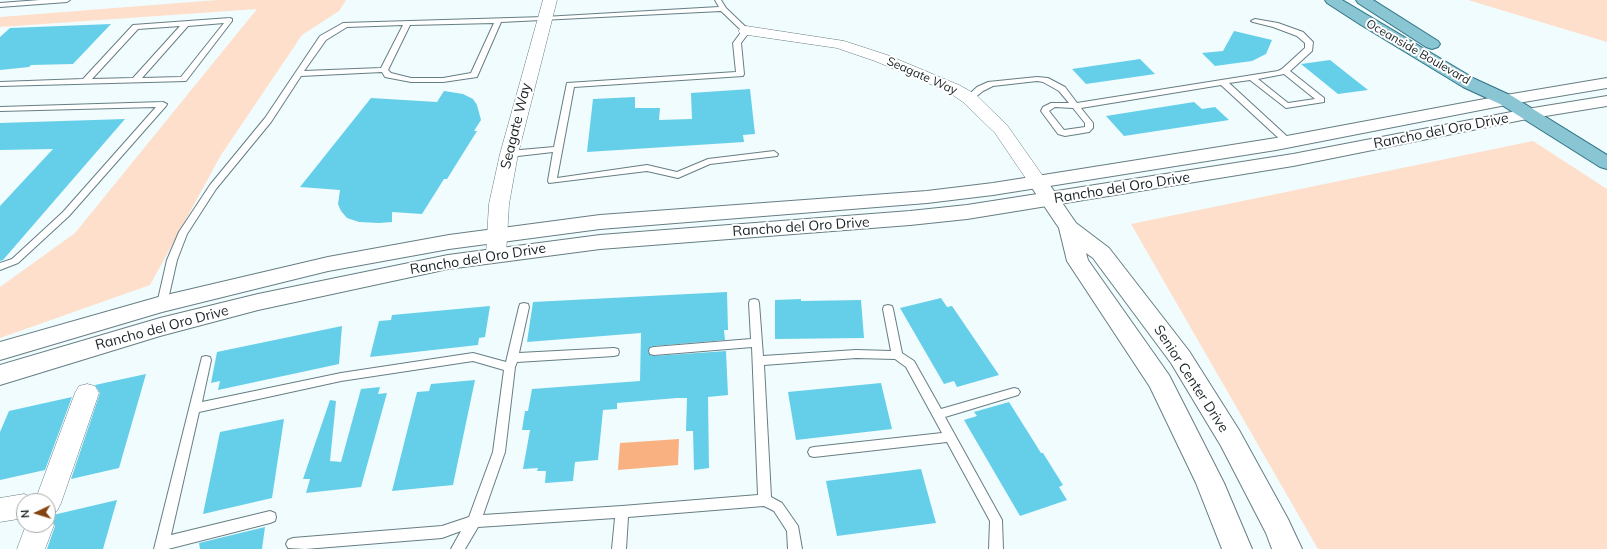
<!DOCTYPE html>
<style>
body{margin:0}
#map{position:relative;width:1607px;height:549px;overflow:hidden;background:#f1fcfe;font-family:Mulish,sans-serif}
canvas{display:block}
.north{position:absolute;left:16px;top:493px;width:40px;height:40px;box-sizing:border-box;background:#fff;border:1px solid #a3a7a8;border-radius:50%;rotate:266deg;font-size:11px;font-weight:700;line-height:16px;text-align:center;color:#192325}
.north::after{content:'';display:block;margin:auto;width:14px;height:18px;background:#864510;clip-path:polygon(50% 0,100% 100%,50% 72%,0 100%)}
</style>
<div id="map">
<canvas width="1607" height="549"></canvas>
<div class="north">N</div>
</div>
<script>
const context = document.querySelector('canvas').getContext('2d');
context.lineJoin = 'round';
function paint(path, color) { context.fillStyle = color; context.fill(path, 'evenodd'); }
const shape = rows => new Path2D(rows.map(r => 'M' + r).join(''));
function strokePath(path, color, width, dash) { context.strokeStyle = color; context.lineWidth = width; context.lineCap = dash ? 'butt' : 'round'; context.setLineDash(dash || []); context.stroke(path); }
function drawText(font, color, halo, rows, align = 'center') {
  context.font = font + ' Mulish,sans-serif'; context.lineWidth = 4; context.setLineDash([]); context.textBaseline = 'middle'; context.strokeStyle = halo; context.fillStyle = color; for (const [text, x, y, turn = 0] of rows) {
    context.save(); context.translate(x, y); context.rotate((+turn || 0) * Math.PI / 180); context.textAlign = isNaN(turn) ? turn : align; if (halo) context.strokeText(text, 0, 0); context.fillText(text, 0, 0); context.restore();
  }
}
const green = shape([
 [217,0,346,0,339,11,302,35,221,155,150,285,0,338,0,287,75,233,257,9,0,27,0,17],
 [1468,0,1607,0,1607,42],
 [1533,141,1607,189,1607,549,1318,549,1131,224]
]);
const water = shape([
 [679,439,678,465,618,470,620,443]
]);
const building = shape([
 [111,24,73,64,31,65,29,67,0,70,0,37,10,28],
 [1234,31,1272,40,1266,54,1252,61,1215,66,1202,53,1223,51],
 [1140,59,1155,74,1086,84,1072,69],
 [1330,60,1368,90,1338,94,1301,64],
 [750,89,755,134,743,135,744,142,587,152,593,99,635,97,635,108,660,108,659,120,692,119,691,93],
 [444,91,463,94,473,99,477,105,481,120,474,131,477,131,447,179,444,179,422,214,392,212,392,222,379,223,359,222,347,218,341,211,338,204,340,190,300,187,371,98,437,102],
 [1194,102,1202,109,1215,107,1229,120,1124,136,1106,116],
 [125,119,3,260,0,261,0,206,53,149,0,150,0,123],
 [727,292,728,330,724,330,725,340,654,346,650,347,648,351,650,355,654,356,726,351,728,395,708,397,709,468,694,470,693,431,686,431,687,398,677,398,617,403,617,409,603,410,598,460,575,462,573,481,545,483,546,471,537,471,538,468,523,469,530,430,522,430,525,411,528,411,532,389,640,381,641,333,527,342,533,302],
 [941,298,947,307,952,306,999,375,957,387,954,381,944,384,900,308],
 [801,299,801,301,861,300,864,338,775,339,775,300],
 [490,306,485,337,479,338,478,345,370,357,379,321,391,320,392,315],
 [342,326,339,364,218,390,220,381,211,383,217,352],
 [146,374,119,468,71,479,100,393,95,385],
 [475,380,453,485,392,491,417,392,429,391,431,384],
 [881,383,892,429,796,440,788,392],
 [380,387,378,394,387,393,361,487,306,493,310,479,303,479,330,400,336,401,330,461,341,462,361,389],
 [72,397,45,470,0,480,0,432,9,411],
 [1009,402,1041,453,1043,453,1063,485,1059,487,1067,500,1020,516,964,420,977,416,974,412],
 [284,419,272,498,203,514,220,432],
 [921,469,936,523,837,536,826,481],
 [117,500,103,549,47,549,55,526,52,519,53,515],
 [265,527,262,549,200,549,199,543]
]);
const service = shape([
 [40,0,70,0,67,2,0,7,0,3,40,0],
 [715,0,721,0,726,8,750,31,741,43,744,74,743,76,574,87,557,178,647,165,677,172,708,159,774,151,778,154,777,156,710,164,678,178,647,171,549,183,548,181,553,152,509,157,505,154,509,151,554,147,567,83,736,72,733,43,742,31,721,11,501,22,477,77,443,82,411,82,385,77,382,72,301,76,271,122,216,189,187,234,177,260,167,304,166,307,162,308,158,307,157,304,167,260,179,232,210,185,265,118,320,36,343,23,544,17,719,7,715,0],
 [494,23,471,73,443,78,411,78,391,73,388,70,410,25,494,23],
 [403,25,381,68,304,71,326,40,347,27,403,25],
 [230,18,232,19,232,21,186,81,0,86,0,82,83,79,133,25,230,18],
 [224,23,181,77,142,78,188,26,224,23],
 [180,26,133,78,92,79,138,29,180,26],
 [1255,19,1278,23,1303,32,1313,42,1312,51,1290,71,1324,98,1324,102,1286,108,1250,80,1229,83,1291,140,1292,142,1291,144,1285,144,1221,85,1081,108,1093,123,1093,128,1089,132,1065,136,1058,134,1041,111,1043,107,1051,103,1069,103,1059,91,1043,82,1037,81,993,86,983,91,972,100,969,100,965,98,977,87,988,82,1037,77,1048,78,1065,87,1077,103,1278,71,1282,69,1305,48,1305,43,1297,36,1273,27,1253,22,1251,21,1255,19],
 [1284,74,1315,99,1288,103,1258,79,1284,74],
 [1055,107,1073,108,1085,123,1085,127,1064,130,1049,111,1055,107],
 [163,102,167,104,166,106,69,216,18,263,0,270,0,263,12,259,63,212,156,107,0,111,0,107,163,102],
 [754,299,758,300,759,303,763,356,856,350,891,351,883,309,884,306,888,305,892,306,893,309,902,353,914,361,941,409,1014,388,1018,389,1020,392,1018,395,945,417,1002,520,1003,549,989,549,990,521,947,442,814,457,810,456,808,452,810,448,814,447,942,433,906,367,895,359,856,358,764,365,771,497,782,503,798,526,802,549,788,549,787,531,774,511,764,506,628,517,626,549,612,549,615,518,478,527,465,549,451,549,461,531,442,538,305,549,288,548,286,544,288,540,293,538,442,526,469,517,493,452,504,370,473,361,341,381,199,412,171,535,270,511,275,513,276,517,275,521,270,523,168,549,154,549,202,357,206,356,210,357,211,360,202,402,341,373,473,353,506,362,519,307,520,304,524,303,528,304,529,307,519,353,614,348,618,349,619,352,618,355,614,356,517,362,515,367,505,452,483,515,622,506,758,495,752,347,654,355,650,354,649,351,650,348,654,347,751,339,749,303,750,300,754,299]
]);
const minor = shape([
 [543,0,557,0,518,154,509,204,506,255,503,260,496,262,489,260,486,255,489,204,500,154,543,0],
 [746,26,844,41,887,55,959,85,975,94,1007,125,1047,182,1045,186,1038,188,1031,186,995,133,963,102,947,91,875,61,837,48,741,34,738,31,741,28,746,26],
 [87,384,95,386,99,393,61,503,57,511,48,515,48,501,35,501,75,393,79,386,87,384],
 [24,494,33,498,35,501,24,501,24,518,0,522,0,498,24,494],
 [48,516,54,525,45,549,17,549,26,525,48,525,48,516]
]);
const tertiary = shape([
 [1038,176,1045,178,1076,223,1109,248,1189,351,1239,430,1288,519,1302,549,1272,549,1266,533,1221,446,1171,363,1093,258,1086,253,1088,260,1169,375,1224,483,1252,549,1222,549,1196,483,1150,387,1067,261,1059,228,1028,182,1031,178,1038,176]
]);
const secondary = shape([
 [1607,78,1607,88,1506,105,1276,150,993,195,927,203,600,229,449,249,328,271,259,288,162,312,0,360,0,342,162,296,328,257,449,235,600,215,927,191,993,183,1276,138,1506,95,1607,78],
 [1607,96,1607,106,1527,119,1293,166,967,219,910,225,600,249,448,269,258,310,160,336,0,385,0,365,160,318,258,294,448,255,600,235,910,211,967,205,1293,154,1527,109,1607,96]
]);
const primary = shape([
 [1325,0,1342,0,1475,79,1512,96,1607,155,1607,169,1600,167,1500,104,1463,87,1361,25,1327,3,1325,0],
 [1356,0,1373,0,1438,41,1440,44,1438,47,1432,49,1426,47,1358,3,1356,0]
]);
const farStreetnames = [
 ["Oceanside Boulevard",1418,52,30],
 ["Seagate Way",922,76,24]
];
const streetNames = [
 ["Seagate Way",516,126,-76],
 ["Rancho del Oro Drive",1441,131,-11],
 ["Rancho del Oro Drive",1122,188,-9],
 ["Rancho del Oro Drive",801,227,-4],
 ["Rancho del Oro Drive",478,259,-9],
 ["Rancho del Oro Drive",162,328,-15],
 ["Senior Center Drive",1191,379,57]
];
paint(green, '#fedfcb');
paint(water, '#f9b182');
paint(building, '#65cfea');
strokePath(service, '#667e84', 2);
strokePath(minor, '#667e84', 1);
strokePath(tertiary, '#667e84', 2);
strokePath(secondary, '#667e84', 2);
strokePath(primary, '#2e7383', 2);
paint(service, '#fff');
paint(minor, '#fff');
paint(tertiary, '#fff');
paint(secondary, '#fff');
paint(primary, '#89c5d3');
drawText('12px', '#192325', '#fff', farStreetnames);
drawText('14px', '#192325', '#fff', streetNames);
</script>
